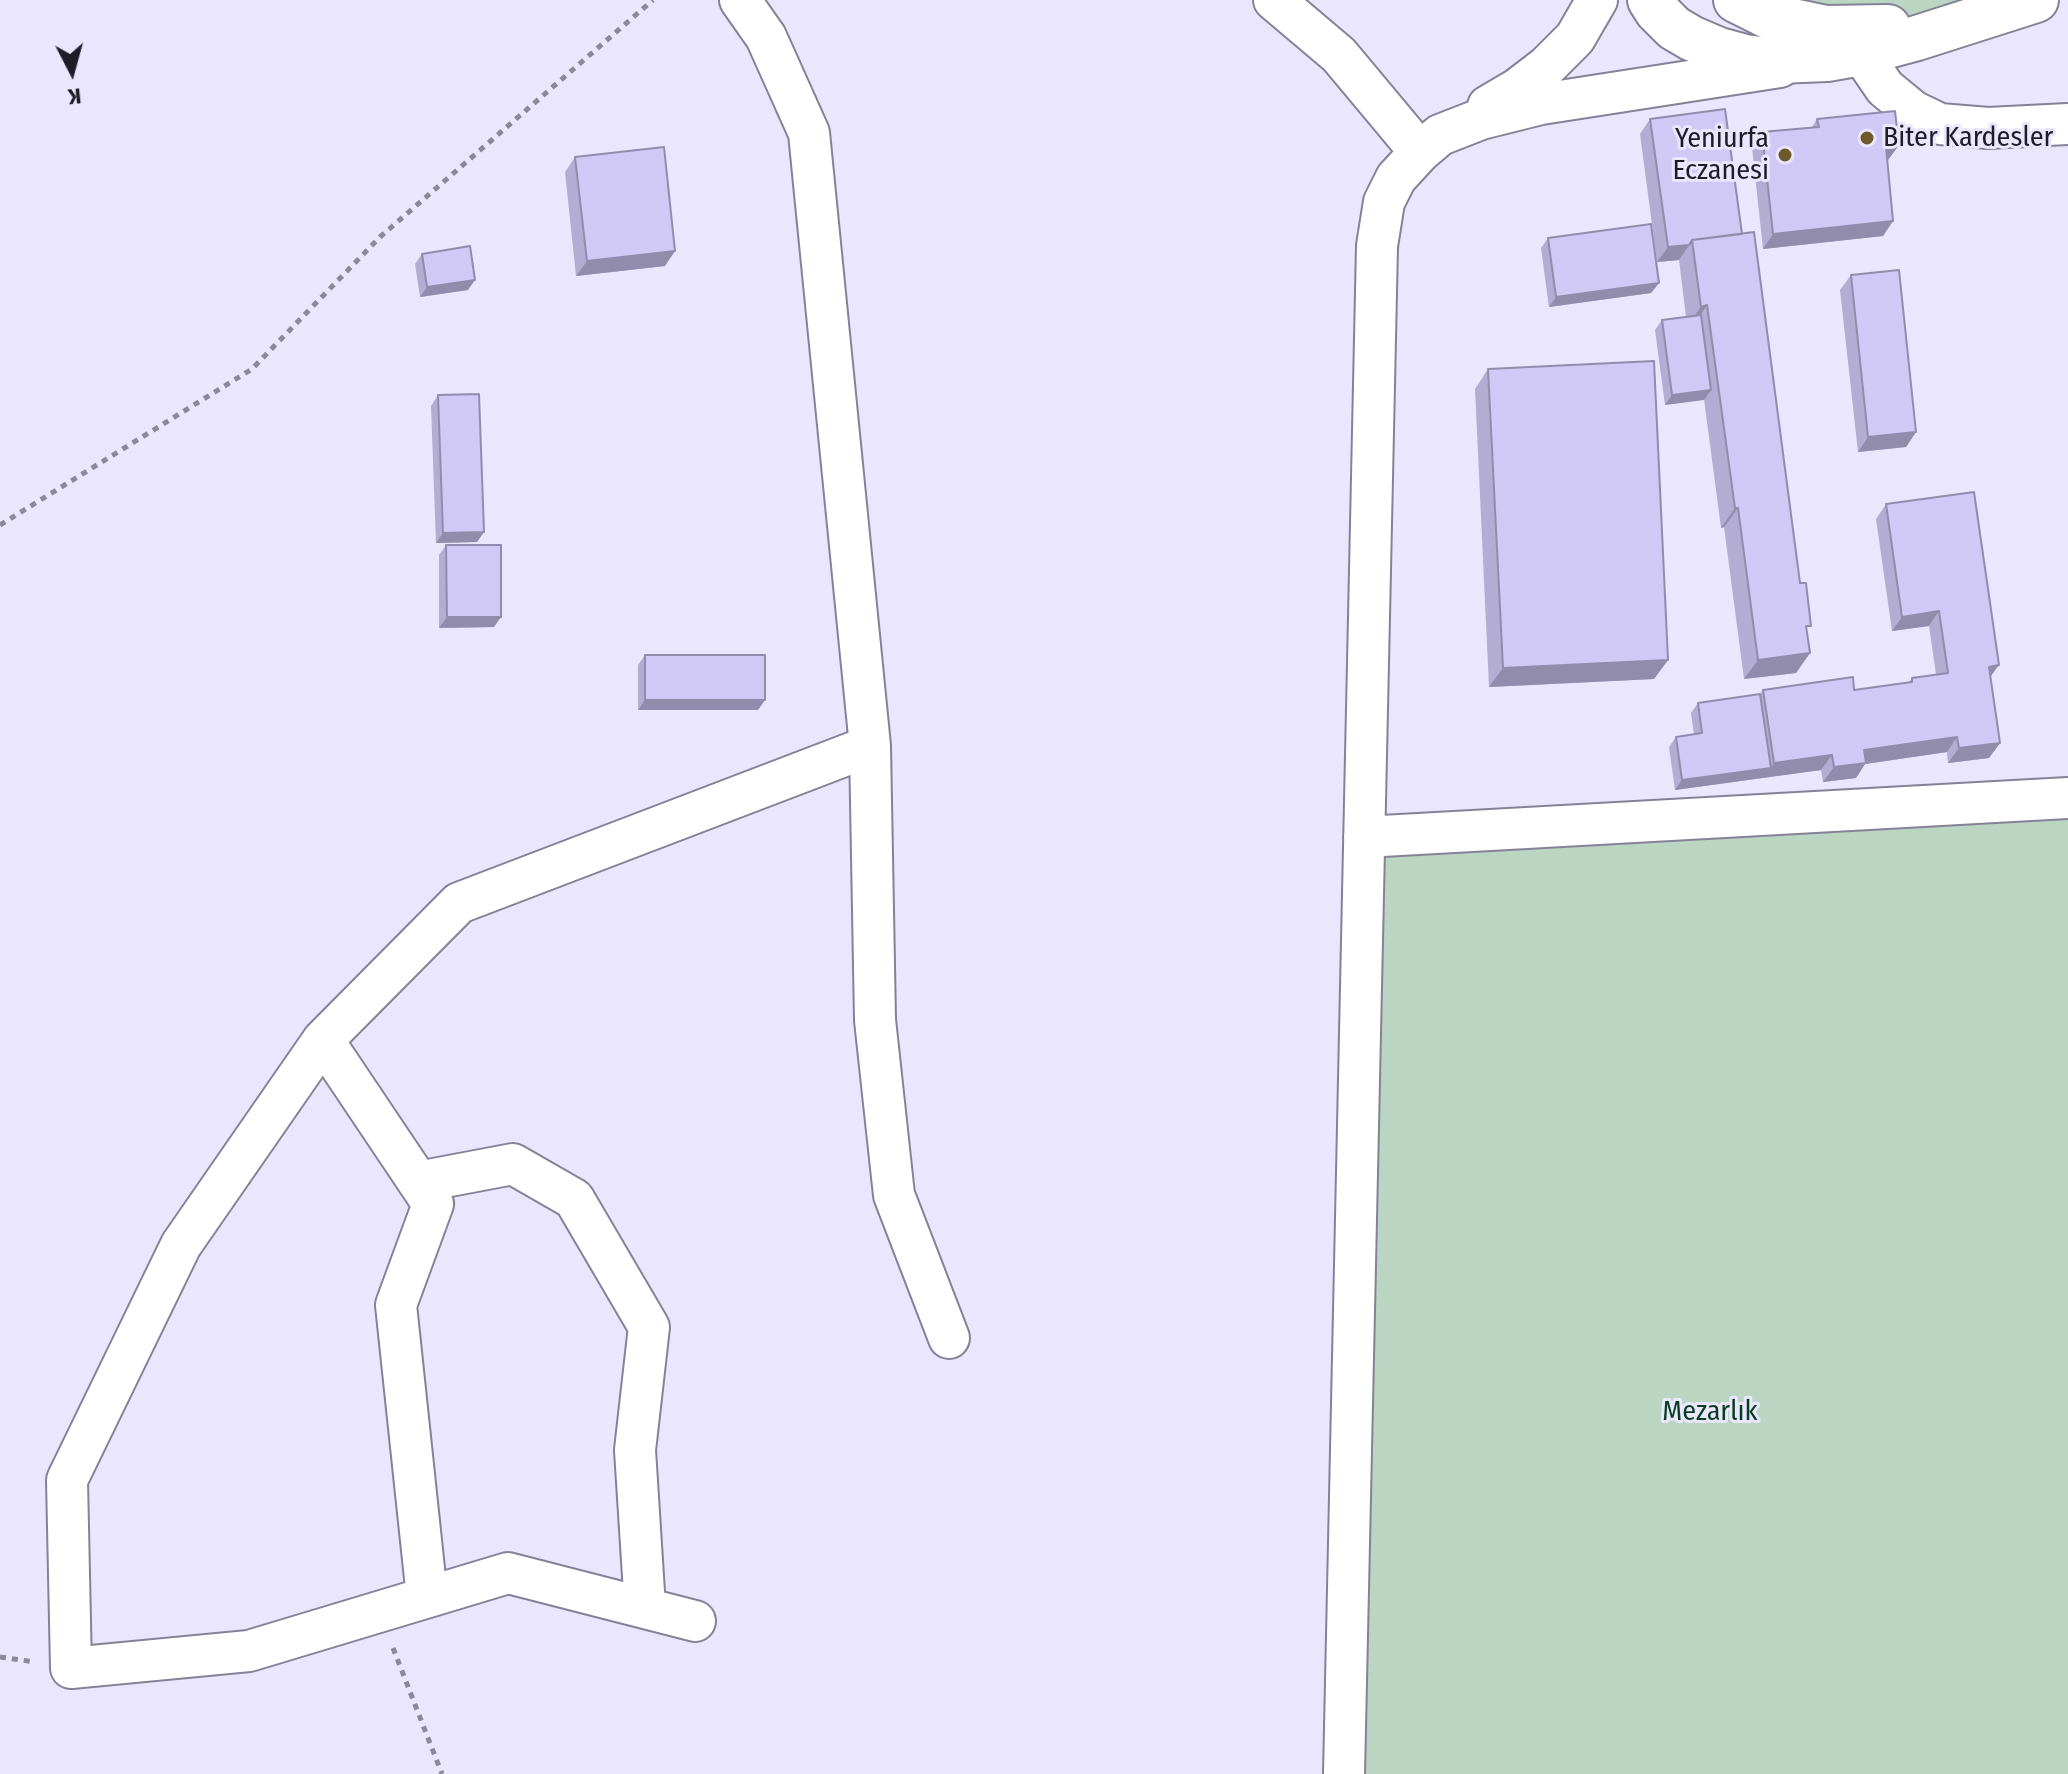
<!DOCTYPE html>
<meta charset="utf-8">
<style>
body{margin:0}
#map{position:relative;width:2068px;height:1774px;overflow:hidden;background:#eae6fe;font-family:"Fira Sans Condensed",sans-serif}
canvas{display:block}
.north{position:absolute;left:32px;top:32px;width:80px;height:80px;-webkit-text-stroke:6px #eae6fe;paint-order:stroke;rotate:174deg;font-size:22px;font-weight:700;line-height:32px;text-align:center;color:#1e1c25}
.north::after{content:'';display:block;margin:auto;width:28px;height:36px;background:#1e1c25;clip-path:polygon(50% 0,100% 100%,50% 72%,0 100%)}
</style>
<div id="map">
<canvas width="2068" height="1774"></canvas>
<div class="north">K</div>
</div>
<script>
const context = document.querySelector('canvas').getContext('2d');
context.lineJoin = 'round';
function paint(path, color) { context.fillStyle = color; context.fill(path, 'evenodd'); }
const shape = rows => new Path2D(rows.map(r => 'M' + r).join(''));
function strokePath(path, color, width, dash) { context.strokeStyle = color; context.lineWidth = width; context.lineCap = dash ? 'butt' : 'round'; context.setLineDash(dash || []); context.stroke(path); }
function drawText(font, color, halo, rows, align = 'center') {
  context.font = font + ' "Fira Sans Condensed",sans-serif'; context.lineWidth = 6; context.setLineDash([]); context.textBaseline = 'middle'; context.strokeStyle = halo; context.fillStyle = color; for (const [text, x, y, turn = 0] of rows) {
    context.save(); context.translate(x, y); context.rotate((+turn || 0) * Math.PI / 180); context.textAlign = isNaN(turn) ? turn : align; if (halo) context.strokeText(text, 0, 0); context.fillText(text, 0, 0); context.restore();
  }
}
const green = shape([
 [1736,0,2015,0,1918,24],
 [2068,798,2068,1774,1344,1774,1364,837]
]);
const path = shape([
 [0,525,252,369,380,237,653,0],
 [393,1648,442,1774],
 [0,1657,35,1662]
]);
const minor = shape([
 [1274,0,1339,55,1420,152],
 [1861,53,1885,88,1913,111,1940,124,1988,128,2068,124],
 [1488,106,1517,89,1547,66,1575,38,1597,0],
 [870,746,875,1020,894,1195,949,1338],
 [1364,837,2068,798],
 [323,1040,433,1204,396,1305,427,1597],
 [418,1182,513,1164,574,1199,649,1327,635,1450,645,1608],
 [695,1621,508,1573,249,1651,71,1668,67,1480,181,1245,323,1040,459,903,870,746,809,133,766,37,740,0],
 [1344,1774,1377,246,1384,202,1396,178,1420,152,1440,135,1481,119,1541,104,1780,67]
]);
const secondary = shape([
 [1650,0,1657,11,1674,28,1691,38,1719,50,1745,57,1778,61,1827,59,1861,53,1917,38,2036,0],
 [1736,0,1768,16,1826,28,1888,27]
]);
const wall = shape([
 [1650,119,1742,234,1810,653,1796,673,1744,679,1724,527,1721,528,1704,399,1665,405,1655,330,1662,320,1686,317,1679,260,1657,262,1640,134],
 [1817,119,1899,145,1888,160,1887,161,1893,221,1883,236,1763,249,1752,147,1762,132,1812,127],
 [575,157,665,266,576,276,565,172],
 [1548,238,1659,283,1651,293,1549,307,1541,248],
 [422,254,468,290,420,297,415,264],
 [1851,275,1916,432,1906,447,1858,452,1840,290],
 [1488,369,1668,660,1654,679,1489,687,1475,389],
 [438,395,484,532,477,542,436,543,431,406],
 [1886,504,1990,677,2000,743,1989,758,1948,763,1947,752,1865,764,1856,778,1823,782,1821,770,1675,790,1669,747,1676,737,1694,735,1691,713,1698,703,1760,694,1763,690,1854,690,1909,682,1912,678,1936,674,1929,626,1892,631,1876,519],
 [446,545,494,627,439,628,439,555],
 [645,655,758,710,638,710,638,665]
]);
const shadedWall = shape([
 [1899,145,1888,160,1875,162,1886,147],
 [1893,221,1883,236,1763,249,1773,234],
 [1689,245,1679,260,1657,262,1668,247],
 [675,251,665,266,576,276,587,261],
 [475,280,468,290,420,297,427,287],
 [1659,283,1651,293,1549,307,1556,297],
 [1707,305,1694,325,1687,326,1701,307],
 [1711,390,1704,400,1665,405,1672,395],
 [1916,432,1906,447,1858,452,1868,437],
 [1735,508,1738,508,1724,527,1721,528],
 [484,532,477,542,436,543,443,533],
 [1939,611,1929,626,1892,631,1902,617],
 [447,617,501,617,494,627,439,628],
 [1810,653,1796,673,1744,679,1758,660],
 [1668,660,1654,679,1489,687,1503,668],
 [1999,665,1988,680,1989,667],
 [645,700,765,700,758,710,638,710],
 [1957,737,1947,752,1865,764,1856,778,1823,782,1834,767,1864,750],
 [2000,743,1989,758,1948,763,1959,748],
 [1832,755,1821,770,1675,790,1682,780,1771,768,1774,763]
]);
const building = shape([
 [1725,109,1742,234,1692,240,1689,245,1668,247,1650,119,1725,109],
 [1895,111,1899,145,1886,147,1893,221,1773,234,1762,132,1819,127,1817,119,1895,111],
 [664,147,675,251,587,261,575,157,664,147],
 [1651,224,1659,283,1556,297,1548,238,1651,224],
 [1754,232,1800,583,1806,583,1811,626,1806,626,1810,653,1758,660,1738,508,1735,508,1707,305,1701,307,1692,240,1754,232],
 [470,246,475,280,427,287,422,254,470,246],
 [1899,270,1916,432,1868,437,1851,275,1899,270],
 [1701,315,1711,390,1672,395,1662,320,1701,315],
 [1654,361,1668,660,1503,668,1488,369,1654,361],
 [479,394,484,532,443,533,438,395,479,394],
 [1974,492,1999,665,1989,667,2000,743,1959,748,1957,737,1864,750,1866,763,1834,767,1832,755,1774,763,1763,690,1853,677,1854,690,1912,682,1912,678,1948,673,1939,611,1902,617,1886,504,1974,492],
 [446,545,501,545,501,617,447,617,446,545],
 [645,655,765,655,765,700,645,700,645,655],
 [1760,694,1771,768,1682,780,1676,737,1702,733,1698,703,1760,694]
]);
const markers = [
 [1867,138,8,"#6e5928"],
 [1785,155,8,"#6e5928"]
];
const poiNames = [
 ["Biter Kardesler",1883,138],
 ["Yeniurfa",1769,139,"right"],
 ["Eczanesi",1769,171,"right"]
];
const parkNames = [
 ["Mezarlık",1710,1412]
];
paint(green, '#bad5c2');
strokePath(minor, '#858297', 44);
strokePath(secondary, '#858297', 48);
strokePath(path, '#8b8899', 5, [6, 6]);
strokePath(minor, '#fff', 40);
strokePath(secondary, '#fff', 44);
paint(wall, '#b3acd3');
paint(shadedWall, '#928cac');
paint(building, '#d0c8f5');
strokePath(building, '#928cac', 2);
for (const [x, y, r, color] of markers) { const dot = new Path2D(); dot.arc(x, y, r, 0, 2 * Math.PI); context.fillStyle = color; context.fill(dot); strokePath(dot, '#eae6fe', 3); }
drawText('28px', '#1e1c25', '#eae6fe', poiNames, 'left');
drawText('28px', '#083d20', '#eae6fe', parkNames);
</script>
